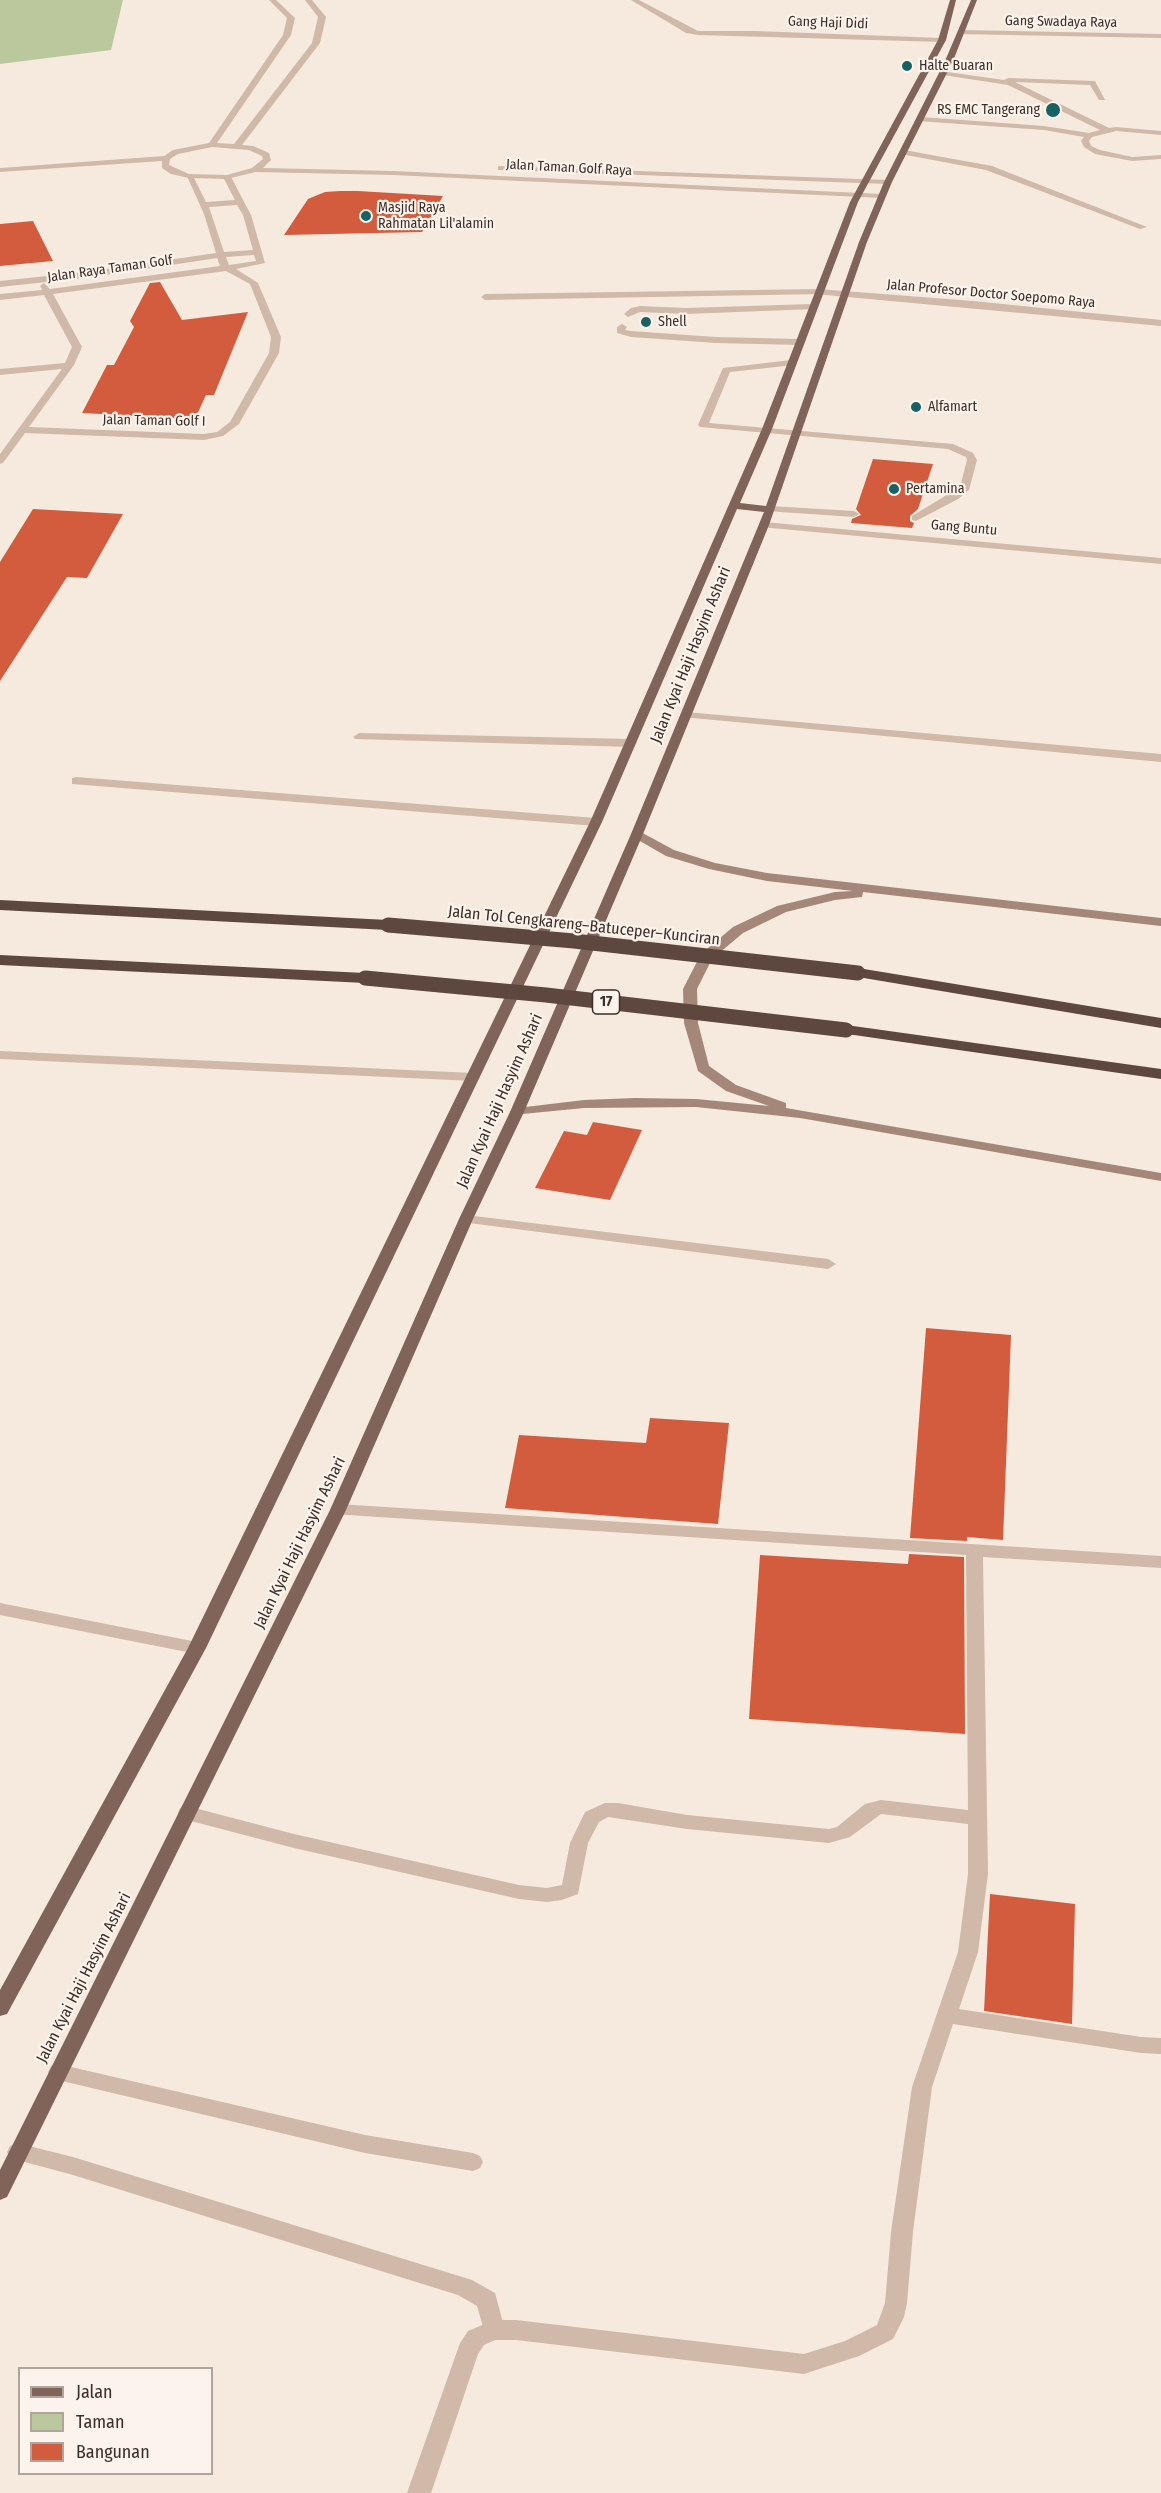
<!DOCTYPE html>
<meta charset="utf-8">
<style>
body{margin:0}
#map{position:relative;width:1161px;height:2493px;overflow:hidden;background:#f6eadf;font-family:"Fira Sans Condensed",sans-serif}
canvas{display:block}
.legend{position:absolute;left:18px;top:2367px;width:195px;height:108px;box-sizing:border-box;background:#fcf4ec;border:2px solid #afa59e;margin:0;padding:8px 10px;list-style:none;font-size:18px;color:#3c2e29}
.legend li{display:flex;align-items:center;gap:12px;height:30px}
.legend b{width:30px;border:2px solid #afa59e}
</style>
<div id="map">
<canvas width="1161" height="2493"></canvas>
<ul class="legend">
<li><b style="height:8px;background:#806459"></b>Jalan</li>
<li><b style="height:16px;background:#bbc79c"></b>Taman</li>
<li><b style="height:16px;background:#d45c3e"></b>Bangunan</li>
</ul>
</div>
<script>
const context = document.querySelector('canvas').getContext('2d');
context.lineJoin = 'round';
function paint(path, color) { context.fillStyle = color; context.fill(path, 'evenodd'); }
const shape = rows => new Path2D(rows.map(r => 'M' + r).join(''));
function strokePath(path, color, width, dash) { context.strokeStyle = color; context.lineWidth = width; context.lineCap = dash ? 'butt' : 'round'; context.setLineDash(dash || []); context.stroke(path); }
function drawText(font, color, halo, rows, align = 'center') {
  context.font = font + ' "Fira Sans Condensed",sans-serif'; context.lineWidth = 4.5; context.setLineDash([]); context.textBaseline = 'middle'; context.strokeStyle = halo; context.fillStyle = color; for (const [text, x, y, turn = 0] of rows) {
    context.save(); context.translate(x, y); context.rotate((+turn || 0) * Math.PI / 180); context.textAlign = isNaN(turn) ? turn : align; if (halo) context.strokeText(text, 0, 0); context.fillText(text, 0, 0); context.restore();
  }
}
const green = shape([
 [0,0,123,0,111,50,0,64]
]);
const building = shape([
 [340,191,358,191,443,196,422,232,284,235,308,199,325,192],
 [33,221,53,261,0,266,0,224],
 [160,282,182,320,248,312,214,395,206,395,195,419,82,413,107,365,114,365,134,327,130,321,150,283],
 [873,459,933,464,918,509,910,516,910,521,914,523,912,528,851,523,852,519,861,515,856,509],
 [33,509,123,514,87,578,67,577,0,681,0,562],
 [593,1122,642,1130,610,1200,535,1188,564,1131,587,1135],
 [926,1328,1011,1335,1003,1540,967,1537,967,1541,910,1538],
 [650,1418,729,1423,718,1524,505,1508,519,1435,646,1443],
 [909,1554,964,1557,965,1734,749,1719,760,1555,908,1564],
 [990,1894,1075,1904,1072,2024,984,2011]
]);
const service = shape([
 [940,71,1004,80,1008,78,1095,81,1105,100,1099,100,1090,85,1015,82,1109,128,1116,127,1161,131,1161,135,1116,131,1092,137,1089,141,1091,146,1100,150,1132,157,1161,155,1161,159,1132,161,1095,154,1084,147,1081,141,1084,137,1044,130,918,121,917,119,921,117,1044,126,1089,133,1100,130,1008,85,943,75,940,71],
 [818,289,822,292,821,294,485,300,481,297,485,294,818,289],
 [812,304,815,305,815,309,686,314,640,312,628,317,624,314,631,308,640,306,686,308,812,304],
 [622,324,627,327,625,330,631,331,716,337,800,339,805,342,800,345,716,343,631,337,617,333,617,327,622,324],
 [791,360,794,361,794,365,730,372,709,423,953,444,973,453,977,460,969,490,958,499,916,521,912,520,912,516,960,487,967,460,966,457,948,449,700,427,698,425,723,368,791,360],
 [770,506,854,511,859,514,854,517,766,511,765,509,770,506],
 [686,712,1161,754,1161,762,682,717,680,715,686,712],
 [359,733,631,739,637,743,631,747,355,739,353,737,359,733],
 [76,777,596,818,602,822,596,826,72,784,72,778,76,777],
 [0,1051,473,1073,480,1077,473,1081,0,1059,0,1051],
 [466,1215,828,1259,836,1264,828,1269,461,1222,459,1219,461,1216,466,1215],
 [0,1603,197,1642,203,1644,206,1648,203,1652,197,1654,0,1615,0,1603],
 [17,2143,73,2157,472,2280,495,2293,505,2330,502,2337,494,2340,486,2337,477,2306,458,2295,73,2175,10,2158,7,2152,10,2146,17,2143]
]);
const minor = shape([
 [631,0,639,0,698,31,755,31,942,38,946,40,942,42,698,35,686,33,631,0],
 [961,30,1161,34,1161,38,958,34,961,30],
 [904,150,992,166,1147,227,1140,229,986,170,901,154,900,152,904,150],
 [186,174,192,174,206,202,235,200,223,177,230,175,251,215,265,263,236,269,258,283,281,337,279,353,239,424,223,436,204,440,25,433,3,463,0,464,0,454,62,369,0,375,0,369,65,363,72,347,44,295,0,300,0,294,42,290,40,286,44,283,50,289,220,266,217,258,93,277,0,287,0,281,93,271,216,253,204,214,186,174],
 [237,205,243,215,253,250,224,252,209,207,237,205],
 [254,255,256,261,229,265,226,257,254,255],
 [226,271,250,284,271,337,269,353,230,422,217,432,204,434,29,427,74,365,82,347,53,294,226,271],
 [818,289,973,301,1161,320,1161,326,815,294,814,292,818,289],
 [764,522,1161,558,1161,564,760,527,760,523,764,522],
 [338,1504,1161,1556,1161,1568,983,1557,988,1874,978,1952,959,2009,1141,2037,1161,2038,1161,2054,1141,2053,953,2024,932,2087,913,2232,907,2303,904,2317,893,2339,859,2356,804,2374,516,2340,495,2340,484,2345,478,2354,431,2493,407,2493,460,2343,468,2331,494,2320,516,2320,804,2354,845,2341,877,2325,885,2303,891,2232,912,2087,958,1952,968,1874,968,1824,881,1814,850,1837,829,1843,687,1829,608,1817,599,1822,588,1843,578,1894,562,1900,547,1902,519,1899,294,1848,187,1820,180,1818,178,1813,180,1808,187,1806,294,1834,519,1885,547,1888,562,1885,570,1843,585,1812,605,1803,618,1803,687,1815,829,1829,837,1827,865,1804,881,1800,968,1810,966,1555,332,1514,330,1510,332,1506,338,1504],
 [58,2064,365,2135,473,2153,480,2156,483,2162,480,2168,473,2171,365,2153,58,2080,51,2078,48,2072,51,2066,58,2064]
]);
const tertiary = shape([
 [269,0,276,0,295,18,291,35,217,143,234,144,312,43,318,17,305,0,312,0,326,17,320,43,242,145,253,146,269,153,271,160,263,168,393,171,882,194,886,196,882,198,393,175,255,172,227,179,189,178,171,174,162,168,162,161,0,172,0,168,164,156,173,150,209,143,283,35,287,18,269,0],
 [212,147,249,150,262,156,263,159,252,168,227,175,189,174,169,165,170,159,178,154,212,147],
 [498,166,888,180,892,182,888,184,501,170,498,170,498,166]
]);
const secondary = shape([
 [637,830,674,850,715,863,767,873,1161,918,1161,926,863,892,862,897,835,900,786,912,743,933,712,959,697,989,698,1023,709,1066,736,1085,786,1103,786,1108,1161,1173,1161,1181,800,1118,696,1107,584,1108,512,1115,510,1112,517,1108,584,1100,635,1098,696,1099,769,1106,726,1091,698,1071,684,1023,683,989,701,954,733,927,777,906,835,892,853,891,767,881,709,869,666,856,633,837,631,834,637,830]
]);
const primary = shape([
 [950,0,956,0,946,40,858,202,772,429,740,503,766,506,859,242,884,182,945,61,971,0,977,0,953,61,892,182,867,242,769,525,643,834,524,1112,473,1219,346,1510,7,2197,0,2200,0,2170,330,1510,459,1219,510,1112,631,834,764,512,737,509,602,822,206,1648,7,2014,0,2016,0,1990,188,1648,590,822,762,429,850,202,938,40,950,0]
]);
const motorway = shape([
 [0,900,388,920,396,925,388,930,0,910,0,900],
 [0,955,365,973,373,978,365,983,0,965,0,955],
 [858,968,1161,1018,1161,1028,852,976,850,973,852,970,858,968],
 [846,1025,1161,1069,1161,1079,840,1033,838,1030,846,1025]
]);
const motorwayBridge = shape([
 [388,925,574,941,858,973],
 [365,978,546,995,846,1030]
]);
const markers = [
 [907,66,6,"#196264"],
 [1053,110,8,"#196264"],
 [366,216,6,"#196264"],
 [646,322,6,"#196264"],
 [916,407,6,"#196264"],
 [894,489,6,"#196264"]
];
const farStreetnames = [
 ["Gang Swadaya Raya",1061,22,1],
 ["Gang Haji Didi",828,23,2],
 ["Jalan Taman Golf Raya",569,168,3],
 ["Jalan Raya Taman Golf",110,269,-8],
 ["Jalan Profesor Doctor Soepomo Raya",991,294,5],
 ["Jalan Taman Golf I",154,421,1],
 ["Gang Buntu",964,528,5]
];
const farPoinames = [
 ["Halte Buaran",919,66],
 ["RS EMC Tangerang",1040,110,"right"],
 ["Masjid Raya",378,208],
 ["Rahmatan Lil'alamin",378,224],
 ["Shell",658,322],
 ["Alfamart",928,407],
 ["Pertamina",906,489]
];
const shields = [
 [606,1002,27]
];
const shieldNames = [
 ["17",606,1002]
];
const streetNames = [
 ["Jalan Kyai Haji Hasyim Ashari",691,655,-68],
 ["Jalan Tol Cengkareng–Batuceper–Kunciran",584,926,6],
 ["Jalan Kyai Haji Hasyim Ashari",500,1101,-66],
 ["Jalan Kyai Haji Hasyim Ashari",300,1543,-64],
 ["Jalan Kyai Haji Hasyim Ashari",84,1978,-63]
];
paint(green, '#bbc79c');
paint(building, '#d45c3e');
paint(service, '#d0b9a8');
paint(minor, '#d0b9a8');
paint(tertiary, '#d0b9a8');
paint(secondary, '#a48779');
paint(primary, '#806459');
paint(motorway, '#5e473f');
strokePath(motorwayBridge, '#5e473f', 15);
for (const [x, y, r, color] of markers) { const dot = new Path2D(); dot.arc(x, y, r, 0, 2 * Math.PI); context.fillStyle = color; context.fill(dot); strokePath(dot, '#fcf4ec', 2); }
drawText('14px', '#3c2e29', '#fcf4ec', farStreetnames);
drawText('14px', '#3c2e29', '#fcf4ec', farPoinames, 'left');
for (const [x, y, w] of shields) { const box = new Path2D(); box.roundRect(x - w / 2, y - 12, w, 24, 4.5); context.fillStyle = '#fcf4ec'; context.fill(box); strokePath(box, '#3c2e29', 1.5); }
drawText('bold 15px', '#3c2e29', null, shieldNames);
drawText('16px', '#3c2e29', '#fcf4ec', streetNames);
</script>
